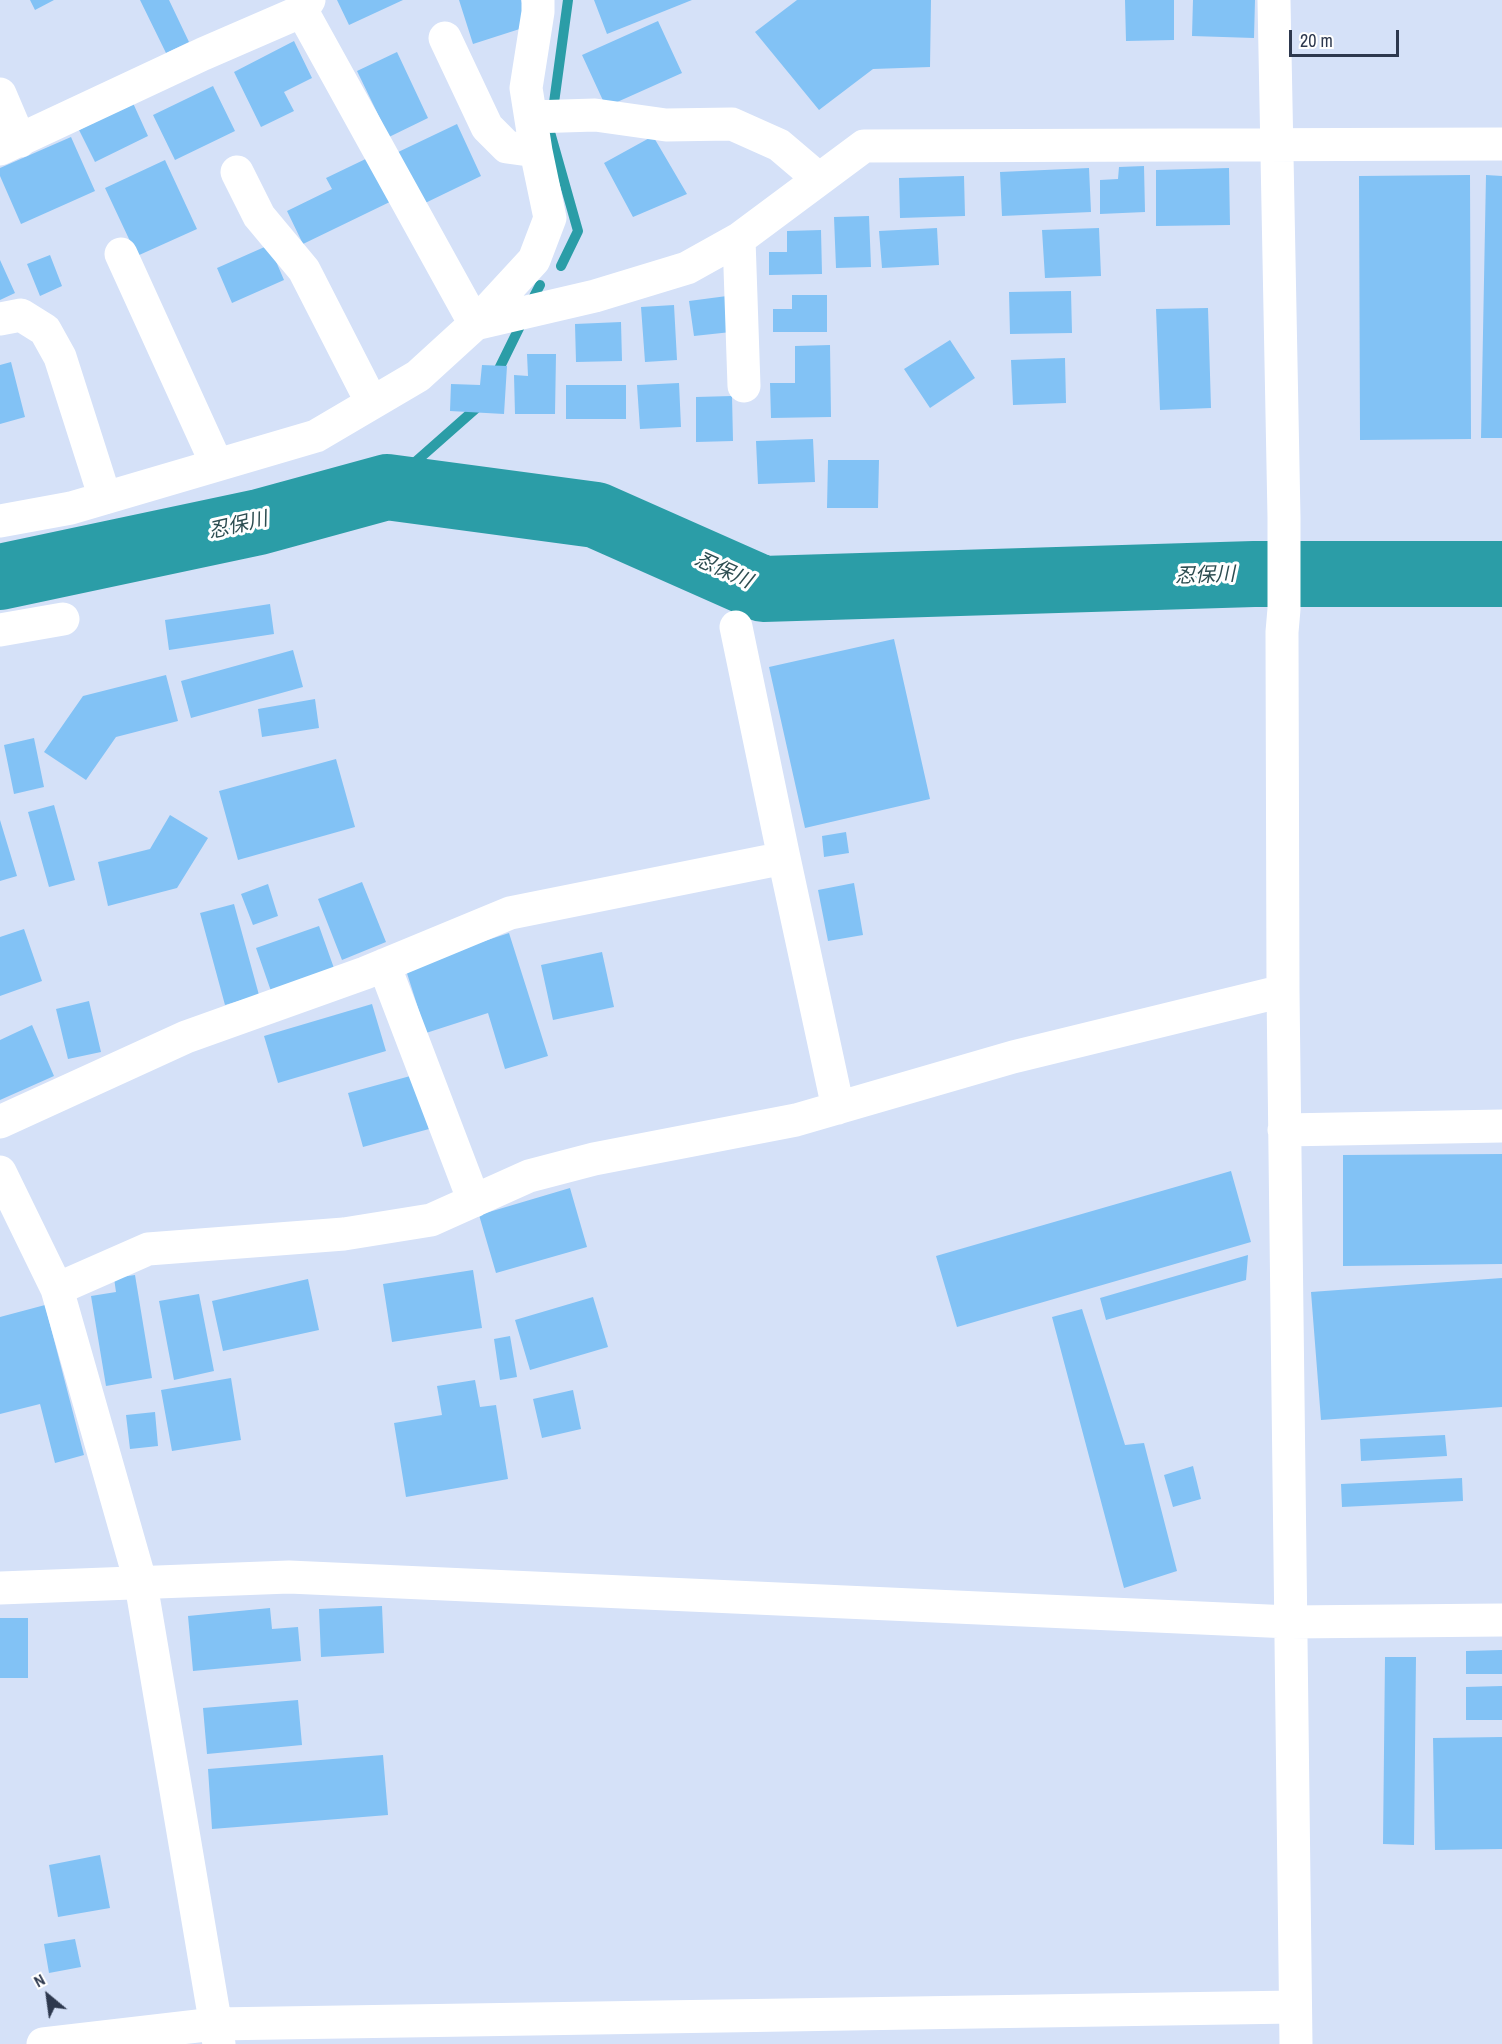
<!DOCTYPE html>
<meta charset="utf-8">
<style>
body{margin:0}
#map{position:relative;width:1502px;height:2044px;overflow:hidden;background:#d5e1f8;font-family:"Archivo Narrow",sans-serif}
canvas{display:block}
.north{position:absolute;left:18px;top:1966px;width:60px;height:60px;-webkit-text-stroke:4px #fff;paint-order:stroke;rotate:331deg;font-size:16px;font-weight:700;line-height:24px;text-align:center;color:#2d384e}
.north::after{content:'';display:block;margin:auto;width:21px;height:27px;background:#2d384e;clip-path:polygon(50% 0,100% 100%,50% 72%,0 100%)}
.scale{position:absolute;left:1289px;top:30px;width:110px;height:27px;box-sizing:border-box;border:3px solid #2d384e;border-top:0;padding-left:8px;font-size:18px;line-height:21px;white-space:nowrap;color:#2d384e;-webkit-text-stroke:4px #fff;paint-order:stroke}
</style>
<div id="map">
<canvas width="1502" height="2044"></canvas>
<div class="north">N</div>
<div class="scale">20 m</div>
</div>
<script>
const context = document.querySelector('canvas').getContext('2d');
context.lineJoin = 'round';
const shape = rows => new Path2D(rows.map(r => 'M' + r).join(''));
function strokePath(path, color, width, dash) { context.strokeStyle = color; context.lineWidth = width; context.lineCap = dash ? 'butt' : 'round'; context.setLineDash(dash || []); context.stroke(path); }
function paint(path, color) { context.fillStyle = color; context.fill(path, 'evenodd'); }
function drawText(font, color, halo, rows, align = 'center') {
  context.font = font + ' "Archivo Narrow","Noto Sans JP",sans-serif'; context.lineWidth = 6; context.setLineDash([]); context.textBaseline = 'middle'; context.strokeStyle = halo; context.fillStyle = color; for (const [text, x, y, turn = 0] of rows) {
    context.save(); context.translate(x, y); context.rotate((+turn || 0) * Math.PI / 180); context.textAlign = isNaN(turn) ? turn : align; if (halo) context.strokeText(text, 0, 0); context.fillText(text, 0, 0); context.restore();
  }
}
const stream = shape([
 [561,266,578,231,550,132,568,0],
 [530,304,540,285],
 [495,377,524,318],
 [387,487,481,404]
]);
const river = shape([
 [0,577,259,522,387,487,596,515,763,589,1254,574,1502,574]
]);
const building = shape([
 [30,0,54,0,35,10],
 [140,0,169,0,189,42,166,53],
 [337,0,403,0,349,25],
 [459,0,521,0,529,26,473,44],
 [594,0,692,0,607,34],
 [797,0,931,0,930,67,873,69,819,110,755,32],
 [1125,0,1174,0,1174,40,1126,41],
 [1193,0,1255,0,1254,38,1192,36],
 [658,21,682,73,606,107,582,55],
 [294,41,312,78,284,92,294,111,261,127,234,72],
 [397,52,428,118,389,137,357,71],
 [213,86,235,131,175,160,153,115],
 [133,103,148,136,95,162,79,130],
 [457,124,481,176,419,206,394,154],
 [653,136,687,194,633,217,604,163],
 [71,137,95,191,21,224,0,176,0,168],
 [376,154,398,198,303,244,287,211,332,189,326,178],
 [165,160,197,229,137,256,105,188],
 [1144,166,1145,212,1100,214,1100,180,1118,179,1119,167],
 [1089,168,1091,212,1002,216,1000,172],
 [1229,168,1230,225,1156,226,1156,170],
 [1470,175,1471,439,1360,440,1359,176],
 [1486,175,1502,176,1502,438,1481,438],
 [964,176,965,216,900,218,899,178],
 [869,216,871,267,836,268,834,217],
 [937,228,939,265,882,268,879,231],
 [1099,228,1101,276,1045,278,1042,230],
 [821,230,822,274,769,275,769,252,787,252,787,231],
 [269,245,284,280,232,303,217,268],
 [50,255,62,286,40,296,27,264],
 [0,260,15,293,0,300],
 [1071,291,1072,333,1010,334,1009,292],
 [792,295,827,295,827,332,773,332,773,309,792,309],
 [727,296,731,332,694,336,689,301],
 [674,305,677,360,645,362,641,307],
 [1208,308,1211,408,1160,410,1156,309],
 [621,322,622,361,576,362,575,324],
 [950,340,975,378,930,408,904,369],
 [830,345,831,417,771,418,770,383,795,383,795,346],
 [527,354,556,354,555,414,515,414,514,375,528,376],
 [1065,358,1066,403,1013,405,1011,360],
 [11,362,25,417,0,424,0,365],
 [482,365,507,366,504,414,450,411,451,384,480,385],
 [679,383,681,427,640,429,637,385],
 [566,385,626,385,626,419,566,419],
 [732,396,733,441,696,442,696,397],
 [813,439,815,482,758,484,756,441],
 [828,460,879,460,878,508,827,508],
 [270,604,274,634,169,650,165,620],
 [894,639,930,799,805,828,769,667],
 [293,650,303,687,191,718,181,681],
 [166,675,178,721,116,737,86,780,44,752,83,696],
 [315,699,319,728,262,737,258,709],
 [34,738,44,787,14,794,4,745],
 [336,759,355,827,238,860,219,791],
 [54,805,75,880,49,887,28,812],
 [170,815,208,838,177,888,108,906,98,862,150,849],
 [0,820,17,876,0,881],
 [846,832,849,853,824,857,822,836],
 [362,882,386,942,342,960,318,899],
 [854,883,863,935,828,941,818,890],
 [268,884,278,916,253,925,241,894],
 [234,904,259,995,225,1005,200,913],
 [319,926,335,971,272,994,256,948],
 [24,929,42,981,0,996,0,937],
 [509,933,548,1056,505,1069,488,1013,426,1033,405,967],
 [602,952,614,1007,553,1020,541,965],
 [89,1001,101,1052,68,1059,56,1009],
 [372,1004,386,1051,278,1083,264,1036],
 [32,1025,54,1076,0,1100,0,1040],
 [414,1075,429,1129,363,1147,348,1093],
 [1502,1154,1502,1264,1343,1266,1343,1155],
 [1231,1171,1251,1242,957,1327,936,1256],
 [570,1188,587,1247,496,1273,479,1215],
 [1248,1255,1246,1280,1106,1320,1100,1298],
 [473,1270,482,1328,392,1342,383,1284],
 [135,1275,152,1378,106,1386,91,1296,116,1292,114,1278],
 [1502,1278,1502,1407,1321,1420,1311,1292],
 [308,1279,319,1330,223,1351,212,1301],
 [199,1294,214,1371,174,1380,159,1301],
 [593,1297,608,1347,530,1370,515,1320],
 [45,1305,84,1455,55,1463,40,1404,0,1414,0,1317],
 [1082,1309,1125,1445,1144,1443,1177,1571,1124,1588,1052,1317],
 [510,1336,517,1377,500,1380,494,1339],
 [231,1378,241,1440,172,1451,161,1390],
 [475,1380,480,1407,496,1405,508,1479,406,1497,394,1423,442,1415,437,1386],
 [573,1390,581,1429,542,1438,533,1399],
 [155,1412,158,1446,130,1449,126,1415],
 [1445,1435,1447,1456,1361,1461,1360,1439],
 [1193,1466,1201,1499,1173,1507,1164,1475],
 [1462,1478,1463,1501,1342,1507,1341,1484],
 [382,1606,384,1653,321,1657,319,1609],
 [270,1608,272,1629,298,1627,301,1661,193,1671,188,1616],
 [0,1618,28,1618,28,1678,0,1678],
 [1502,1650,1502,1674,1466,1674,1466,1651],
 [1385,1657,1416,1657,1414,1845,1383,1844],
 [1502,1686,1502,1720,1466,1720,1466,1687],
 [298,1700,302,1745,207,1754,203,1708],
 [1502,1737,1502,1849,1435,1850,1433,1738],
 [383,1755,388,1815,212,1829,208,1769],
 [100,1855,110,1908,58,1917,49,1865],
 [75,1939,81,1967,49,1973,44,1944]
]);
const minor = shape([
 [1274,0,1284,517,1284,609,1282,632,1283,991,1296,2044],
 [302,11,475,324],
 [445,38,487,127,507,147,536,151],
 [0,94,20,141],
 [531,117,595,115,666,125,732,124,779,145,819,179],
 [0,149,203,54,302,11,309,0],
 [237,172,259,216,304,270,372,403],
 [739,239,744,386],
 [121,254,217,465],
 [0,319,21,315,45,330,60,357,105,498],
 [475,324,595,296,687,268,739,239,864,146,1502,144],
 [0,521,71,508,316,436,418,376,475,324,534,260,550,218,536,151,526,88,538,12,538,0],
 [736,627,784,858],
 [0,630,63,619],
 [384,965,474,1201],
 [0,1122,186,1037,365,973,510,913,784,858,838,1108],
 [1284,1130,1502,1126],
 [0,1172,57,1289,141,1584,219,2044],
 [57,1289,148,1249,344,1234,431,1220,529,1176,594,1159,796,1120,1013,1057,1283,991],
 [0,1588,289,1577,1290,1622,1502,1620],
 [43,2044,215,2024,1294,2007]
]);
const waterNames = [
 ["忍保川",238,526,-13],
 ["忍保川",723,571,24],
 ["忍保川",1205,576,-2]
];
strokePath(stream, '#2b9da7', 10);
strokePath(river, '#2b9da7', 66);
paint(building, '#82c2f5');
strokePath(minor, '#fff', 33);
drawText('italic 20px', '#2d4d51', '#fff', waterNames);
</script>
